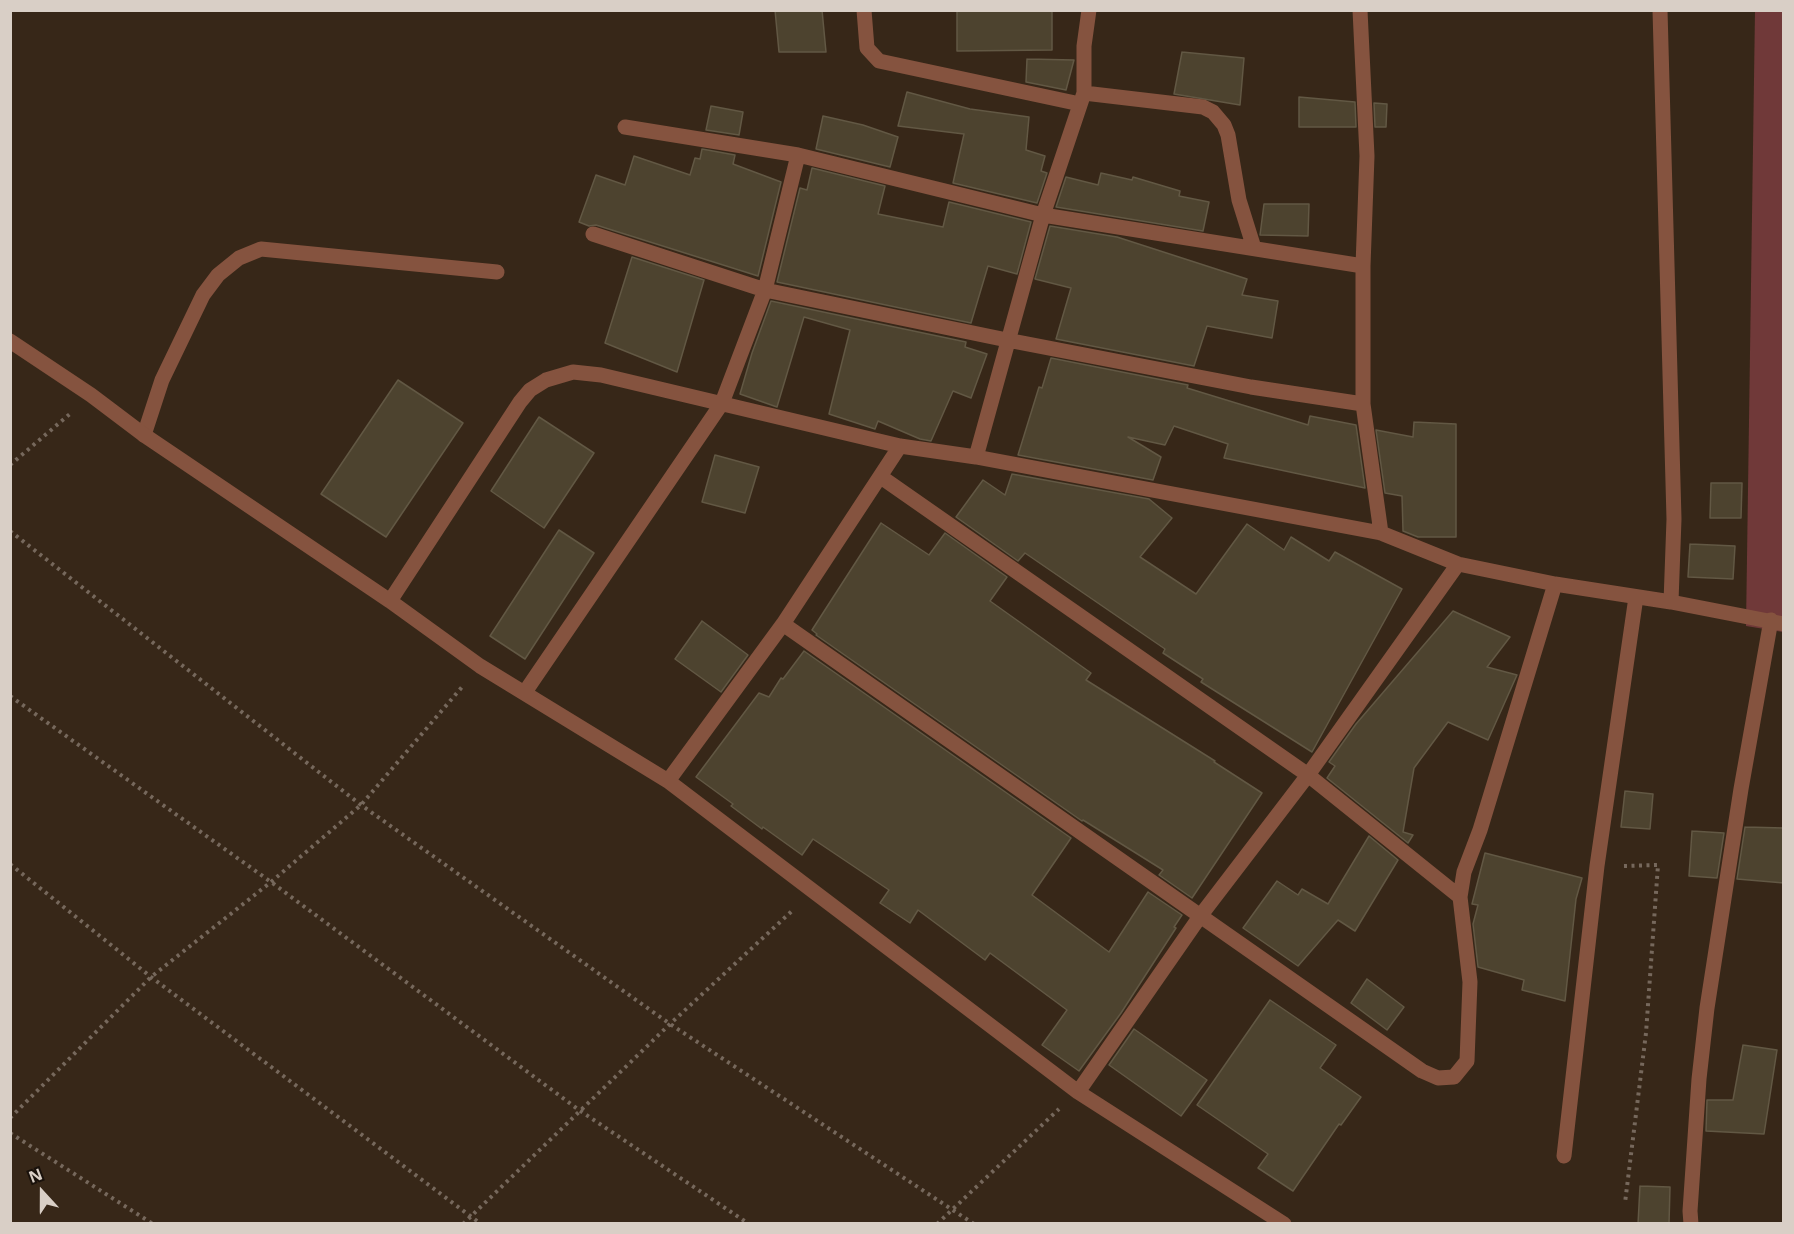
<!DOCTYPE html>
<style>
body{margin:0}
#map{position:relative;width:1794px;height:1234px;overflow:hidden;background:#372718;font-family:"Open Sans",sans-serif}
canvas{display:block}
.frame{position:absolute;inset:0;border:12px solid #d9cfc6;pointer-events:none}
.north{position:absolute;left:12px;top:1162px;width:60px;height:60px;-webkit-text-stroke:4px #19110b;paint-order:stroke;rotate:339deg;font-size:16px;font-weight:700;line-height:24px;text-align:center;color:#d9cfc6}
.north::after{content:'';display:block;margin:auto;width:21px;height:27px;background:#d9cfc6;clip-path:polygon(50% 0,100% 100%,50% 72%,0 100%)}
</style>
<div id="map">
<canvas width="1794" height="1234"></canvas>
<div class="frame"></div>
<div class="north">N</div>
</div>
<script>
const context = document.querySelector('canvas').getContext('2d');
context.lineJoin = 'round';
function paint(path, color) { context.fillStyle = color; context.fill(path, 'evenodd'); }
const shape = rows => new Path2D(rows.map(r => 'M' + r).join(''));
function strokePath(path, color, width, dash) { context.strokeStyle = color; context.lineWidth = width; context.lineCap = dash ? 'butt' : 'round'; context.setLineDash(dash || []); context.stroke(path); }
const green = shape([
 [1755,11,1783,11,1783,632,1746,626]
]);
const building = shape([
 [775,10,822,10,826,52,779,52,775,10],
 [957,10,1052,10,1052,50,957,51,957,10],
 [1182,52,1244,58,1240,105,1174,94,1182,52],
 [1027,59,1074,60,1066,90,1026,82,1027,59],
 [907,92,970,109,1029,117,1026,150,1045,156,1041,171,1047,173,1037,203,953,183,964,134,898,126,907,92],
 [1299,97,1355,102,1356,127,1299,127,1299,97],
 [1374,103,1387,104,1386,127,1375,127,1374,103],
 [711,106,743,112,739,135,706,130,711,106],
 [823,116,863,125,898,137,890,167,816,149,823,116],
 [702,149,735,155,733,164,781,182,758,276,596,225,589,226,579,222,596,175,625,185,634,156,690,175,695,158,700,159,702,149],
 [812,168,885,186,878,214,943,227,949,202,1031,222,1017,274,988,266,971,323,777,282,800,188,807,190,812,168],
 [1101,173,1132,180,1133,177,1180,191,1179,196,1209,202,1203,231,1056,207,1066,177,1098,185,1101,173],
 [1264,204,1309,204,1308,236,1260,235,1264,204],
 [1050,226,1117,237,1247,279,1242,295,1278,301,1272,338,1207,326,1194,366,1056,339,1071,288,1035,279,1050,226],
 [632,257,704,280,677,372,605,343,632,257],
 [771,301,966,342,965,347,987,354,971,398,953,391,931,441,920,439,878,421,875,429,829,414,850,330,804,317,777,407,740,394,752,353,771,301],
 [1051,358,1188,385,1187,388,1308,425,1310,416,1356,425,1365,488,1224,458,1228,444,1174,426,1165,445,1128,437,1161,457,1153,480,1018,455,1039,387,1042,388,1051,358],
 [398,380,463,423,386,537,321,494,398,380],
 [539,417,594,453,544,528,491,491,539,417],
 [1414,422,1456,424,1456,537,1418,537,1403,531,1402,496,1385,493,1376,430,1413,437,1414,422],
 [715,455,759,467,745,513,702,502,715,455],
 [1012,474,1149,499,1172,518,1140,557,1196,594,1247,524,1284,550,1291,537,1329,561,1335,552,1402,589,1312,752,1201,682,1203,679,1163,653,1165,649,1025,553,1018,561,956,517,983,480,1005,495,1012,474],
 [1711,483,1742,483,1741,518,1710,518,1711,483],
 [881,523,929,555,945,533,1007,577,990,601,1091,673,1086,680,1215,761,1214,762,1262,793,1192,898,1159,875,1163,870,1083,820,1082,821,816,635,817,634,812,630,881,523],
 [559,530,594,553,525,659,490,636,559,530],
 [1690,544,1735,546,1733,579,1688,577,1690,544],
 [1453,611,1510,637,1487,667,1517,675,1488,740,1448,722,1414,768,1403,832,1413,835,1408,843,1327,778,1335,766,1329,762,1356,724,1453,611],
 [702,621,748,655,721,692,675,659,702,621],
 [804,651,1071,838,1032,895,1109,952,1148,892,1182,915,1174,927,1176,928,1121,1013,1079,1071,1042,1045,1067,1010,990,953,985,960,918,910,910,923,880,903,889,890,813,839,802,855,763,827,762,829,731,806,733,804,696,777,759,693,769,697,781,678,783,679,804,651],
 [1625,791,1653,794,1650,829,1621,827,1625,791],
 [1745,827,1784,828,1784,883,1737,879,1745,827],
 [1692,831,1724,833,1717,878,1689,876,1692,831],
 [1369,836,1398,860,1355,931,1338,920,1298,966,1243,928,1277,881,1298,895,1302,889,1328,904,1369,836],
 [1485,853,1582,878,1576,899,1565,1001,1522,990,1524,980,1478,967,1473,924,1478,905,1472,904,1485,853],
 [1367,979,1404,1007,1387,1030,1351,1003,1367,979],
 [1270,1000,1336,1045,1320,1068,1361,1097,1341,1125,1339,1124,1293,1191,1258,1168,1268,1154,1197,1105,1270,1000],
 [1134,1029,1207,1080,1181,1116,1109,1065,1134,1029],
 [1743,1045,1777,1050,1764,1134,1706,1131,1707,1100,1733,1100,1743,1045],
 [1640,1186,1670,1187,1669,1224,1638,1224,1640,1186]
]);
const path = shape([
 [10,465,71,413],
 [10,531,361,805,670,1024,974,1224],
 [10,696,271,882,579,1110,749,1224],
 [10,864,151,977,481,1224],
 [1624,866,1658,865,1646,1033,1625,1203],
 [10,1118,151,977,271,882,361,805,462,687],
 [10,1133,153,1224],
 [463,1224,670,1024,793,910],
 [937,1224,1059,1109]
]);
const service = shape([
 [144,435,162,380,203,295,218,275,239,258,261,249,497,272]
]);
const minor = shape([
 [864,10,867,48,879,61,1080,104],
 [1360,10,1367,156,1363,266,1363,404,1381,533],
 [1660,10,1674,519,1671,602],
 [1084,93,1203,107,1213,112,1224,125,1228,135,1239,200,1254,248],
 [625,127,798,155,1043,215,1363,266],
 [593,234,765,290,1007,340,1251,387,1363,404],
 [10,341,91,395,144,435,390,601,480,666,668,781,1078,1092,1284,1224],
 [976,457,1043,215,1084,93,1084,46,1089,10],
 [390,601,520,402,530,390,546,380,573,372,601,375,900,446,976,457,1381,533,1458,564,1555,584,1671,602,1784,624],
 [783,624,1422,1071,1438,1078,1454,1077,1467,1061,1470,982,1460,897,1308,775,881,477],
 [525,692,722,403,765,290,798,155],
 [668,781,783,624,900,446],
 [1460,897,1464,872,1480,830,1555,584],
 [1078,1092,1201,915,1308,775,1458,564],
 [1564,1156,1597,866,1636,597],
 [1691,1224,1690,1211,1699,1079,1707,1008,1741,789,1771,620]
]);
paint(green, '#703939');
paint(building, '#4d432f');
strokePath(building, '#625844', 1.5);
strokePath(path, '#76685c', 4, [3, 4.5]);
strokePath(service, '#85533f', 15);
strokePath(minor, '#85533f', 15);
</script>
